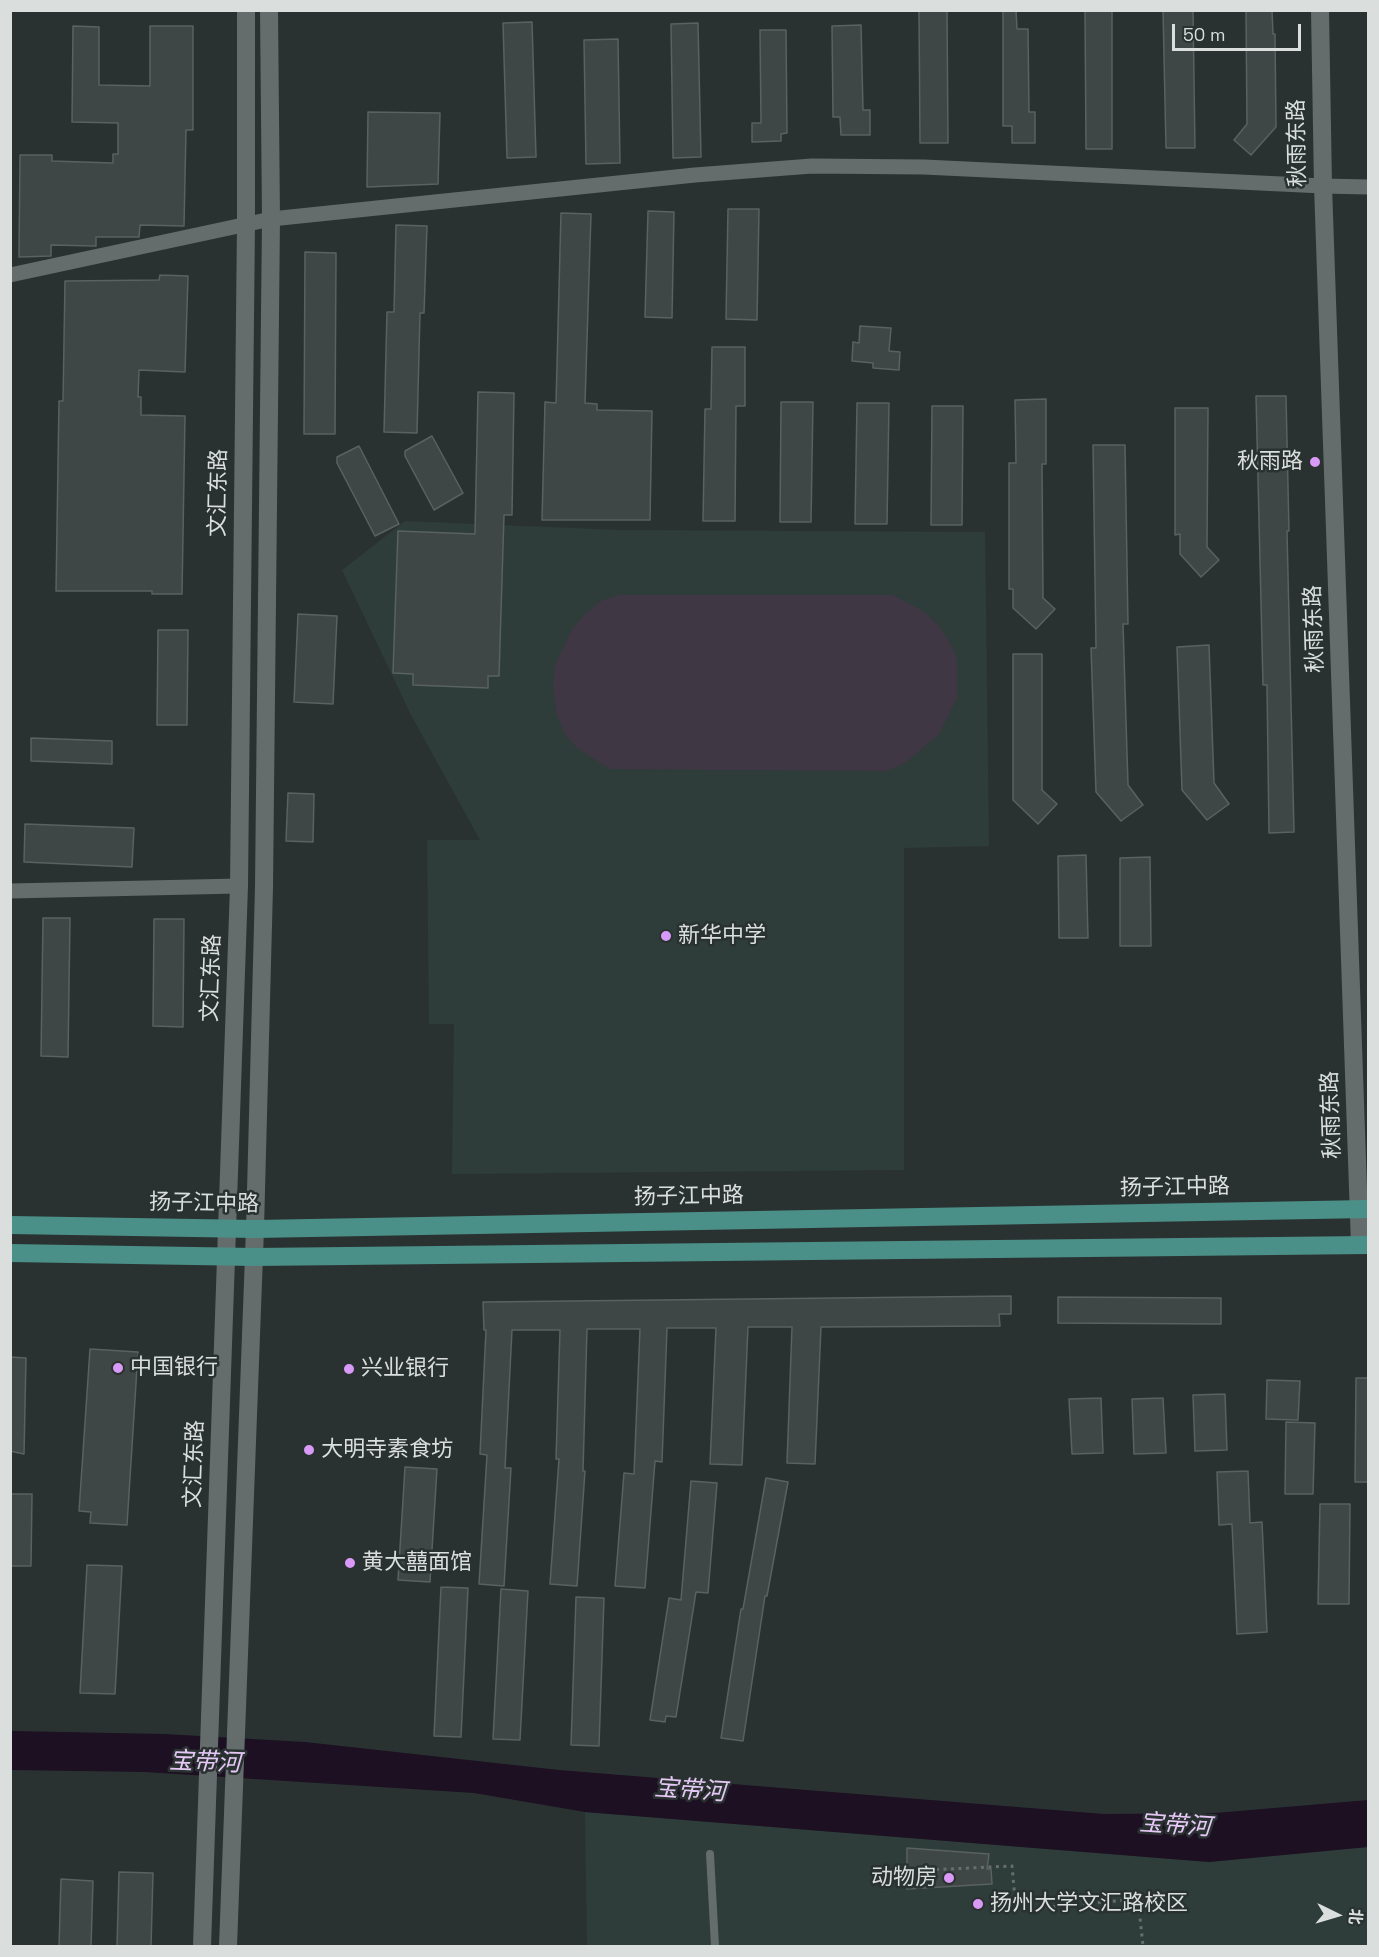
<!DOCTYPE html>
<meta charset="utf-8">
<style>
body{margin:0}
#map{position:relative;width:1379px;height:1957px;overflow:hidden;background:#2a3231;font-family:"Space Grotesk","Noto Sans SC",sans-serif}
canvas{display:block}
.frame{position:absolute;inset:0;border:12px solid #dadfde;pointer-events:none}
.north{position:absolute;left:1307px;top:1885px;width:60px;height:60px;-webkit-text-stroke:4px #2a3231;paint-order:stroke;rotate:95deg;font-size:16px;font-weight:700;line-height:24px;text-align:center;color:#dadfde}
.north::after{content:'';display:block;margin:auto;width:21px;height:27px;background:#dadfde;clip-path:polygon(50% 0,100% 100%,50% 72%,0 100%)}
.scale{position:absolute;left:1172px;top:24px;width:129px;height:27px;box-sizing:border-box;border:3px solid #dadfde;border-top:0;padding-left:8px;font-size:18px;line-height:21px;white-space:nowrap;color:#dadfde;-webkit-text-stroke:4px #2a3231;paint-order:stroke}
</style>
<div id="map">
<canvas width="1379" height="1957"></canvas>
<div class="frame"></div>
<div class="north">北</div>
<div class="scale">50 m</div>
</div>
<script>
const context = document.querySelector('canvas').getContext('2d');
context.lineJoin = 'round';
function paint(path, color) { context.fillStyle = color; context.fill(path, 'evenodd'); }
const shape = rows => new Path2D(rows.map(r => 'M' + r).join(''));
function strokePath(path, color, width, dash) { context.strokeStyle = color; context.lineWidth = width; context.lineCap = dash ? 'butt' : 'round'; context.setLineDash(dash || []); context.stroke(path); }
function drawText(font, color, halo, rows, align = 'center') {
  context.font = font + ' "Space Grotesk","Noto Sans SC",sans-serif'; context.lineWidth = 5; context.setLineDash([]); context.textBaseline = 'middle'; context.strokeStyle = halo; context.fillStyle = color; for (const [text, x, y, turn = 0] of rows) {
    context.save(); context.translate(x, y); context.rotate((+turn || 0) * Math.PI / 180); context.textAlign = isNaN(turn) ? turn : align; if (halo) context.strokeText(text, 0, 0); context.fillText(text, 0, 0); context.restore();
  }
}
const built = shape([
 [405,521,618,530,985,532,989,846,904,848,904,1170,452,1174,454,1024,429,1024,427,840,480,840,411,715,342,570],
 [585,1812,1209,1862,1368,1847,1368,1946,587,1946]
]);
const green = shape([
 [618,595,893,595,923,611,937,624,949,641,957,659,957,698,939,734,905,763,886,771,610,769,577,748,564,733,556,713,553,684,555,666,572,629,586,613,601,601]
]);
const water = shape([
 [11,1731,165,1734,305,1742,559,1770,1104,1814,1215,1813,1368,1800,1368,1847,1209,1862,585,1812,474,1793,145,1772,11,1770]
]);
const building = shape([
 [919,10,947,10,948,143,920,143,919,10],
 [1003,10,1016,10,1017,29,1028,29,1029,112,1035,112,1035,143,1012,143,1012,126,1003,126,1003,10],
 [1085,10,1112,10,1112,149,1086,149,1085,10],
 [1163,10,1193,10,1195,148,1166,148,1163,10],
 [1246,10,1272,10,1273,34,1275,34,1276,127,1251,155,1234,140,1247,124,1246,10],
 [532,22,536,157,507,158,503,23,532,22],
 [698,23,701,157,673,158,671,24,698,23],
 [861,25,863,110,870,110,870,135,841,135,840,117,833,117,832,26,861,25],
 [73,26,99,27,99,85,150,86,150,26,193,26,193,130,186,130,184,226,140,225,139,237,96,237,96,246,51,245,51,256,19,257,20,155,52,155,52,161,113,163,113,154,118,154,118,123,72,122,73,26],
 [760,30,786,30,787,133,781,134,781,141,752,142,752,123,761,123,760,30],
 [618,39,620,163,586,164,584,40,618,39],
 [368,112,440,113,438,184,367,187,368,112],
 [728,209,759,209,757,320,726,319,728,209],
 [648,211,674,212,672,318,645,317,648,211],
 [561,213,591,214,585,403,597,404,597,410,652,411,650,520,542,520,545,402,556,403,561,213],
 [396,225,427,226,424,313,420,313,417,433,384,432,387,312,394,312,396,225],
 [305,252,336,253,335,434,304,434,305,252],
 [160,275,188,276,185,372,139,370,138,397,141,397,141,415,185,416,182,594,152,594,152,591,56,591,59,401,63,401,65,281,159,280,160,275],
 [860,326,891,328,889,351,900,352,899,370,873,368,873,363,852,361,853,342,859,343,860,326],
 [712,347,745,347,745,406,736,406,735,521,703,521,705,409,711,409,712,347],
 [478,392,514,393,512,515,504,515,499,676,488,676,488,688,413,685,413,674,393,673,398,531,475,534,478,392],
 [1256,396,1286,396,1289,531,1287,531,1294,832,1269,833,1267,685,1263,685,1256,396],
 [1046,399,1046,464,1042,464,1043,598,1055,609,1036,629,1013,608,1013,589,1009,589,1009,463,1016,463,1015,400,1046,399],
 [781,402,813,402,811,522,780,522,781,402],
 [857,403,889,403,887,524,855,524,857,403],
 [932,406,963,406,962,525,931,525,932,406],
 [1175,408,1208,408,1207,547,1219,560,1201,577,1180,554,1180,534,1175,535,1175,408],
 [432,436,463,493,434,510,405,456,405,451,432,436],
 [1093,445,1125,445,1128,624,1123,624,1128,785,1143,805,1121,821,1096,792,1091,648,1096,648,1093,445],
 [359,446,399,524,375,536,337,463,337,457,359,446],
 [298,614,337,616,333,704,294,702,298,614],
 [158,630,188,630,187,725,157,725,158,630],
 [1209,645,1214,783,1229,804,1207,820,1182,790,1177,647,1209,645],
 [1013,654,1042,654,1042,790,1057,804,1038,824,1013,800,1013,654],
 [31,738,112,741,112,764,31,761,31,738],
 [288,793,314,794,313,842,286,841,288,793],
 [25,824,134,828,132,867,24,862,25,824],
 [1086,855,1088,938,1059,938,1058,856,1086,855],
 [1150,857,1151,946,1120,946,1120,858,1150,857],
 [43,918,70,918,68,1057,41,1056,43,918],
 [154,919,184,919,183,1027,153,1026,154,919],
 [1011,1296,1011,1314,999,1314,1000,1326,821,1327,815,1464,787,1463,792,1327,748,1327,742,1465,710,1464,716,1328,667,1328,662,1462,655,1461,645,1588,615,1586,624,1473,634,1474,640,1329,587,1329,583,1471,585,1471,577,1586,550,1584,559,1459,556,1459,560,1330,512,1330,505,1468,511,1468,504,1586,479,1584,487,1455,480,1454,486,1330,484,1330,483,1302,1011,1296],
 [1058,1297,1221,1298,1221,1324,1058,1323,1058,1297],
 [90,1349,138,1352,127,1525,90,1523,91,1512,79,1511,90,1349],
 [10,1357,26,1358,24,1454,10,1451,10,1357],
 [1356,1378,1368,1378,1368,1482,1355,1482,1356,1378],
 [1267,1380,1300,1381,1298,1420,1266,1419,1267,1380],
 [1225,1394,1227,1450,1195,1451,1193,1395,1225,1394],
 [1101,1398,1103,1453,1072,1454,1069,1399,1101,1398],
 [1163,1398,1166,1453,1134,1454,1132,1399,1163,1398],
 [1286,1422,1315,1423,1313,1494,1285,1494,1286,1422],
 [405,1467,437,1469,430,1582,398,1580,405,1467],
 [1248,1471,1250,1523,1262,1522,1267,1632,1237,1634,1232,1524,1219,1525,1217,1472,1248,1471],
 [766,1478,788,1482,767,1596,765,1596,743,1741,721,1738,741,1609,743,1609,766,1478],
 [691,1481,717,1483,708,1593,696,1592,676,1717,666,1716,665,1722,650,1720,669,1598,681,1600,691,1481],
 [10,1494,32,1494,31,1566,10,1566,10,1494],
 [1320,1504,1350,1504,1349,1604,1318,1604,1320,1504],
 [87,1565,122,1566,115,1694,80,1693,87,1565],
 [441,1587,468,1588,461,1737,434,1736,441,1587],
 [501,1589,528,1591,520,1740,493,1739,501,1589],
 [576,1597,604,1598,599,1746,571,1745,576,1597],
 [907,1848,989,1854,987,1869,991,1869,992,1884,907,1889,907,1848],
 [119,1872,153,1873,151,1947,117,1947,119,1872],
 [61,1879,93,1881,91,1947,59,1947,61,1879]
]);
const path = shape([
 [906,1871,1012,1866,1016,1910,1138,1899,1143,1946]
]);
const lane = shape([
 [710,1854,715,1946]
]);
const street = shape([
 [10,275,271,219,695,175,812,166,924,167,1323,186,1368,187],
 [10,891,239,886]
]);
const secondary = shape([
 [1320,10,1323,186,1360,1245],
 [202,1946,239,886,246,223,246,10],
 [228,1946,255,1229,264,887,271,219,269,10]
]);
const primary = shape([
 [10,1225,255,1229,1368,1209],
 [10,1253,254,1257,1368,1245]
]);
const markers = [
 [1315,462,6,"#d99af7"],
 [666,936,6,"#d99af7"],
 [118,1368,6,"#d99af7"],
 [349,1369,6,"#d99af7"],
 [309,1450,6,"#d99af7"],
 [350,1563,6,"#d99af7"],
 [949,1878,6,"#d99af7"],
 [978,1904,6,"#d99af7"]
];
const streetNames = [
 ["秋雨东路",1298,143,-91],
 ["文汇东路",219,493,-89],
 ["秋雨东路",1315,629,-92],
 ["文汇东路",212,978,-88],
 ["秋雨东路",1332,1115,-92],
 ["扬子江中路",1175,1188,-1],
 ["扬子江中路",689,1197,-1],
 ["扬子江中路",204,1204,1],
 ["文汇东路",195,1464,-88]
];
const poiNames = [
 ["秋雨路",1303,462,"right"],
 ["新华中学",678,936],
 ["中国银行",130,1368],
 ["兴业银行",361,1369],
 ["大明寺素食坊",321,1450],
 ["黄大囍面馆",362,1563],
 ["动物房",937,1878,"right"],
 ["扬州大学文汇路校区",990,1904]
];
const waterNames = [
 ["宝带河",205,1763,2],
 ["宝带河",690,1791,4],
 ["宝带河",1175,1826,4]
];
paint(built, '#2e3d3a');
paint(green, '#403744');
paint(water, '#1c1022');
paint(building, '#3e4746');
strokePath(building, '#596260', 1.5);
strokePath(path, '#676e6d', 3, [3, 4.5]);
strokePath(lane, '#646d6c', 8);
strokePath(street, '#646d6c', 15);
strokePath(secondary, '#646d6c', 18);
strokePath(primary, '#4b9088', 18);
for (const [x, y, r, color] of markers) { const dot = new Path2D(); dot.arc(x, y, r, 0, 2 * Math.PI); context.fillStyle = color; context.fill(dot); strokePath(dot, '#2a3231', 2); }
drawText('22px', '#dadfde', '#2a3231', streetNames);
drawText('22px', '#dadfde', '#2a3231', poiNames, 'left');
drawText('italic 24px', '#e6c8f6', '#2a3231', waterNames);
</script>
